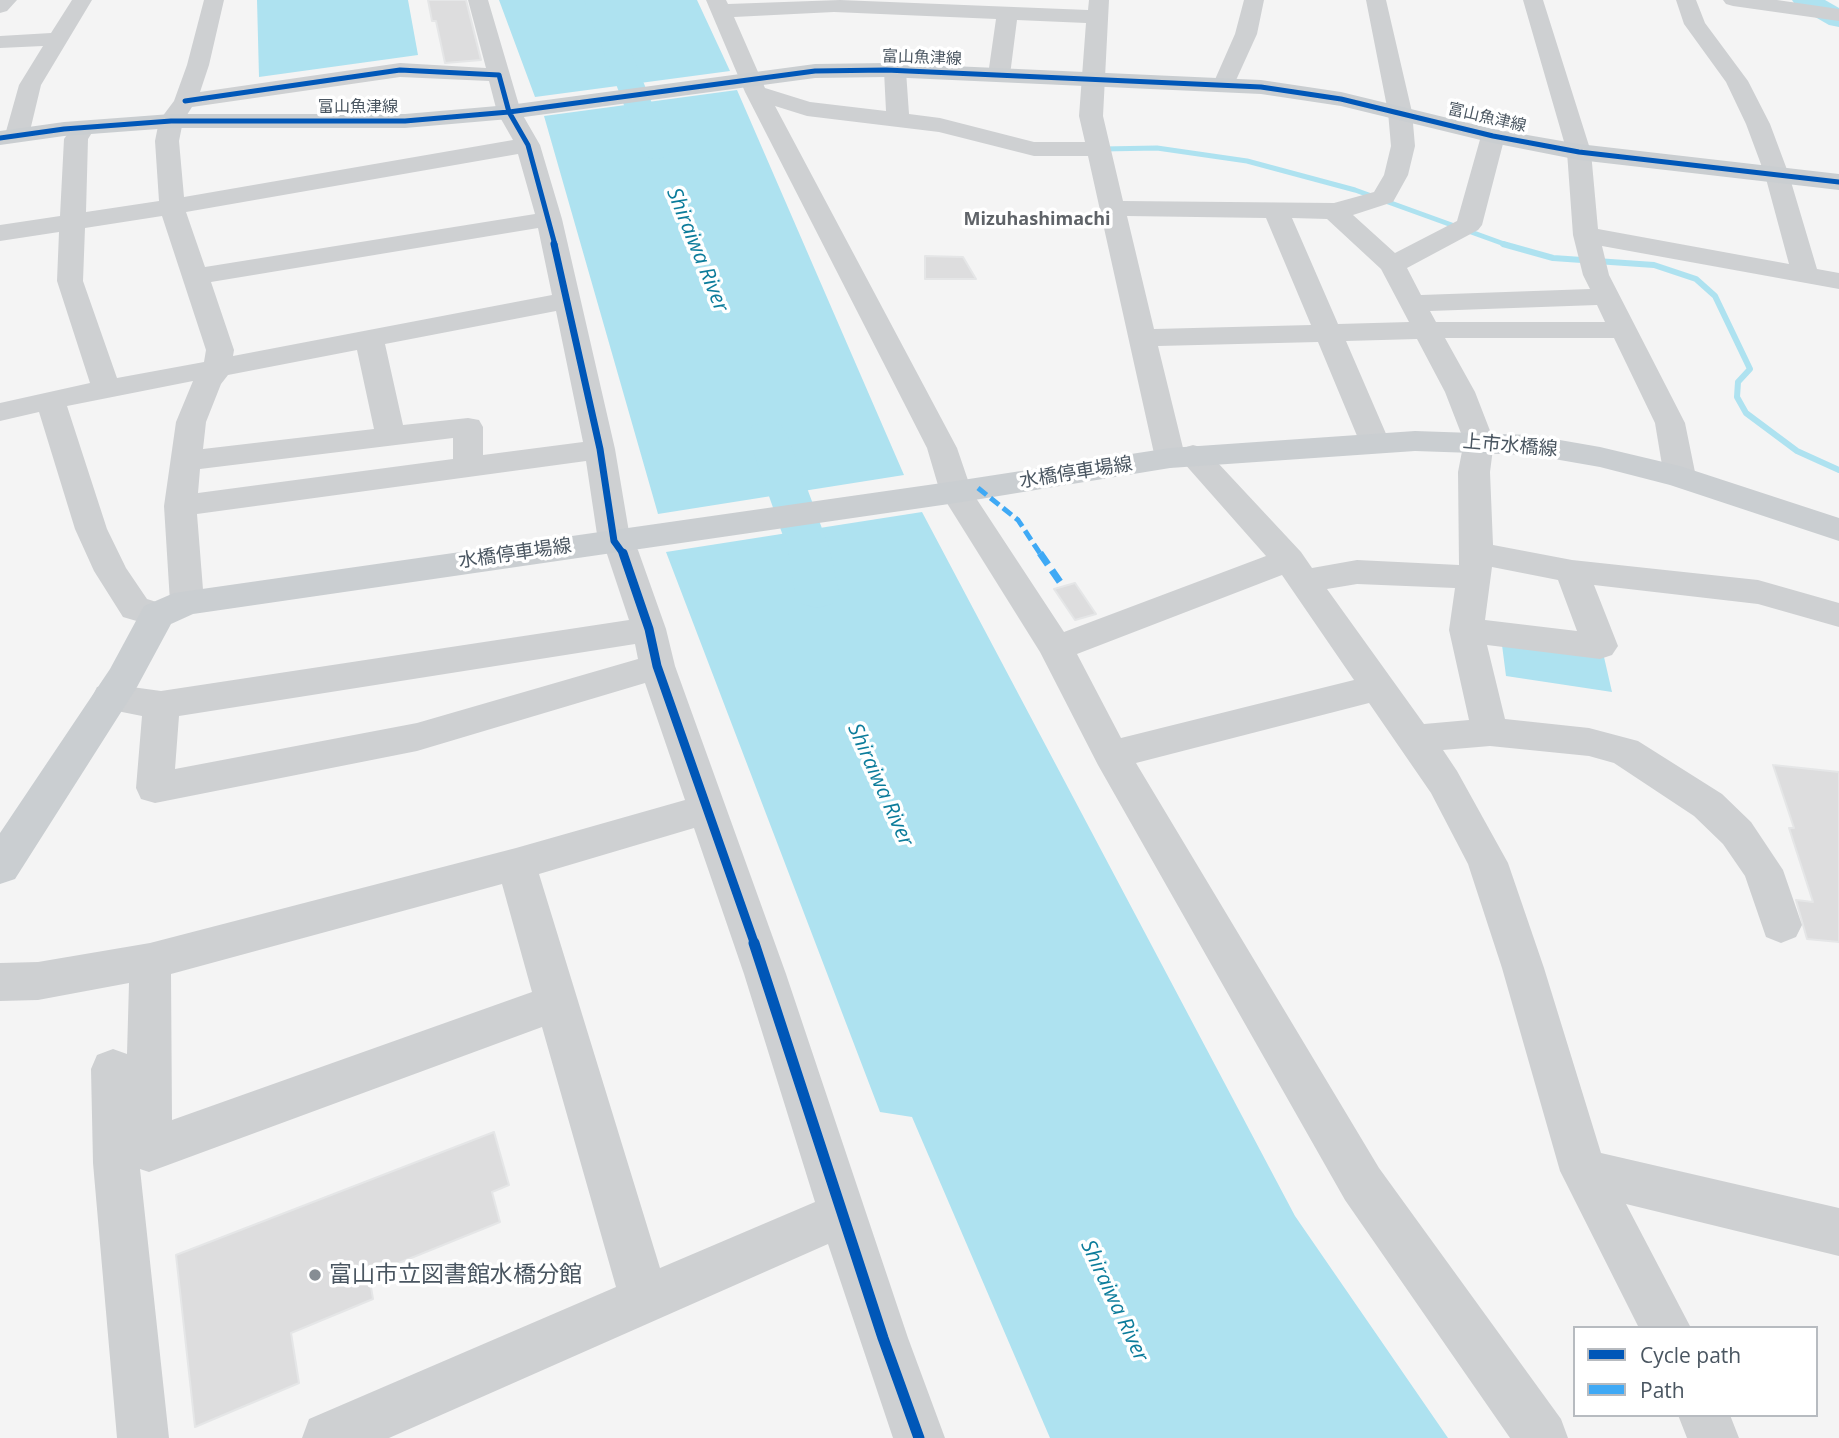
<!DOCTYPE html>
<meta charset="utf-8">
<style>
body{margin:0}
#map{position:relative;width:1839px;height:1438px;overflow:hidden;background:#f4f4f4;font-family:"Open Sans",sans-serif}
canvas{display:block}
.legend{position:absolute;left:1573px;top:1326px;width:245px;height:91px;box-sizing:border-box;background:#fff;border:2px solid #b7bbc0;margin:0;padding:9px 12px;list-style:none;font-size:21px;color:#4a5661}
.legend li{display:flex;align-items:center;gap:14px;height:35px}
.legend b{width:35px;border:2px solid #b7bbc0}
</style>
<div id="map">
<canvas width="1839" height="1438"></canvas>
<ul class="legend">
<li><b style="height:9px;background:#0057b8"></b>Cycle path</li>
<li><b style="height:9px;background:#3fa9f5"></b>Path</li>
</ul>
</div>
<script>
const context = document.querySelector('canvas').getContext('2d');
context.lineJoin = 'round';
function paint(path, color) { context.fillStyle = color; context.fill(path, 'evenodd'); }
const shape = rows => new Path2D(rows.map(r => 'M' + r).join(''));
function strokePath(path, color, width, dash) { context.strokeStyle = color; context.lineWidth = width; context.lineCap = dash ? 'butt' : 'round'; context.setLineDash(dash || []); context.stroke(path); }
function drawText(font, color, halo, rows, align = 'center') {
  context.font = font + ' "Open Sans","Noto Sans JP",sans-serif'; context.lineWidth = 7; context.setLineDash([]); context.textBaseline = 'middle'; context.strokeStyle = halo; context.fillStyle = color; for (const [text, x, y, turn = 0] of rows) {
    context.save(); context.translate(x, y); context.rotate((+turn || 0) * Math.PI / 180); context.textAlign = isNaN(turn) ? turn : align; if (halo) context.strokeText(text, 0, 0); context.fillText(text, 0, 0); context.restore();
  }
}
const water = shape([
 [257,0,408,0,418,55,259,77],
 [499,0,697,0,730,71,535,97],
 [737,90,904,475,658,514,544,116],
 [922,512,1295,1216,1448,1438,1050,1438,912,1117,880,1112,666,552],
 [1502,645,1604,657,1612,692,1506,676]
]);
const streamFar1 = shape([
 [1103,149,1157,148,1247,161,1355,190,1507,245]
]);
const stream = shape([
 [1503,244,1553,258,1654,265,1696,279,1715,296,1750,369,1738,382,1737,397,1746,413,1797,451,1839,470]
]);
const river = shape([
 [584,0,610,0,671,150,667,157,656,159,645,157,641,150,584,0],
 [1792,0,1825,0,1839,8,1839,27,1829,25,1796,6,1792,0],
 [767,422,781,425,787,434,830,550,839,593,832,604,817,608,802,604,795,593,788,550,747,434,753,425,767,422]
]);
const building = shape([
 [428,0,466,0,481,60,445,63,436,21,432,21,428,0],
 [925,256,963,257,976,279,925,279,925,256],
 [1075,583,1096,614,1075,620,1054,589,1075,583],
 [1773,765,1839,772,1839,942,1807,939,1796,900,1813,902,1789,828,1794,828,1773,765],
 [494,1132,509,1185,492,1192,500,1222,369,1275,373,1299,291,1333,299,1383,195,1427,176,1255,494,1132]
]);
const minor = shape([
 [0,0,17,0,7,11,0,13,0,0],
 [72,0,92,0,41,85,29,135,25,140,17,142,9,140,5,135,19,85,43,46,0,48,0,36,51,33,72,0],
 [204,0,224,0,209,65,200,92,400,63,486,68,468,0,488,0,521,112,540,145,562,219,615,449,630,538,638,550,666,629,675,666,786,974,908,1338,945,1438,893,1438,828,1244,389,1438,302,1438,309,1419,616,1287,542,1027,149,1172,140,1169,169,1438,117,1438,93,1163,91,1069,97,1055,113,1049,127,1054,129,983,38,1000,0,1001,0,963,38,962,150,943,516,848,685,800,645,683,417,751,155,803,141,799,136,788,142,716,97,707,92,697,97,687,110,684,161,691,629,620,607,554,598,541,586,461,197,514,204,602,199,610,187,614,175,610,170,602,164,506,176,422,193,381,67,406,107,529,126,568,147,599,169,606,174,615,169,624,157,627,123,617,94,571,75,529,39,412,0,421,0,403,90,383,57,281,59,232,0,241,0,225,60,216,64,139,75,123,83,121,91,123,95,128,88,139,86,212,159,201,155,141,159,121,174,101,187,65,204,0],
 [400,77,489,81,497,112,513,140,184,197,179,141,183,121,192,107,400,77],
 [518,154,535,214,205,267,186,212,518,154],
 [162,216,206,350,204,362,117,378,83,281,85,228,162,216],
 [538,228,552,295,233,356,234,350,211,282,538,228],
 [556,311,583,442,483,455,483,427,479,420,468,418,403,425,385,344,556,311],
 [357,350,374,429,203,449,206,422,221,384,228,375,357,350],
 [453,438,453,459,198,493,200,469,453,438],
 [635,644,638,659,417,723,175,769,179,716,635,644],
 [694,828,744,974,815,1202,660,1268,539,874,694,828],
 [502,884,532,992,172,1120,171,974,502,884],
 [706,0,726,0,728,4,840,0,1088,10,1089,0,1109,0,1103,116,1123,201,1334,203,1374,192,1384,175,1391,146,1388,112,1366,0,1386,0,1412,112,1415,146,1408,175,1393,202,1353,215,1395,253,1457,221,1481,136,1485,131,1493,129,1501,131,1505,136,1482,225,1478,230,1407,268,1421,295,1590,289,1583,275,1573,235,1567,152,1523,0,1543,0,1591,152,1598,229,1789,264,1765,175,1746,124,1726,82,1684,24,1676,0,1696,0,1705,23,1748,81,1770,124,1789,175,1817,269,1839,273,1839,289,1602,246,1609,275,1685,423,1696,477,1691,484,1680,487,1669,484,1664,477,1655,423,1614,338,1445,338,1475,392,1494,441,1490,472,1493,545,1572,560,1758,580,1839,603,1839,627,1758,604,1594,585,1618,646,1612,655,1600,659,1487,645,1505,719,1589,728,1638,741,1722,794,1751,822,1783,870,1802,925,1796,937,1781,943,1766,937,1745,876,1723,844,1694,816,1614,763,1589,756,1490,746,1443,750,1457,771,1508,863,1544,968,1601,1153,1839,1208,1839,1256,1626,1204,1691,1328,1639,1328,1560,1171,1502,968,1468,864,1431,793,1369,703,1136,763,1379,1168,1561,1419,1568,1438,1510,1438,1345,1200,1098,765,1040,652,940,492,927,448,745,92,706,0],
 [834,12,996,19,988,75,991,80,999,82,1007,80,1010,75,1017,20,1086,23,1079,116,1085,142,1034,142,940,118,909,114,906,71,903,66,895,64,887,66,884,71,886,111,810,102,765,88,734,17,834,12],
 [775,106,807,116,939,132,1034,156,1088,156,1155,458,1159,465,1170,468,1183,462,1266,556,1064,632,972,492,957,448,775,106],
 [1127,216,1266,218,1311,325,1154,329,1127,216],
 [1292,218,1327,219,1381,269,1409,322,1338,324,1292,218],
 [1597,305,1605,322,1436,322,1430,311,1597,305],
 [1417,339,1445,392,1464,441,1458,472,1459,565,1357,560,1312,568,1301,552,1204,448,1193,445,1183,448,1158,346,1318,342,1360,443,1364,450,1375,453,1386,450,1390,443,1346,341,1417,339],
 [1492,567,1558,580,1577,631,1485,620,1492,567],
 [1282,575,1354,680,1121,738,1077,654,1282,575],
 [1357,584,1455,588,1449,630,1469,720,1424,724,1327,589,1357,584],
 [1244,0,1264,0,1257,34,1232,89,1216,89,1213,84,1235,34,1244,0],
 [1723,0,1777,0,1839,9,1839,21,1733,6,1726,4,1723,0],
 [1678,1415,1730,1415,1739,1438,1687,1438,1678,1415]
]);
const major = shape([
 [886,63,1261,80,1341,92,1493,129,1579,144,1839,174,1839,190,1579,160,1493,143,1341,106,1261,94,886,77,815,78,509,119,405,128,171,128,64,136,0,145,0,131,64,122,171,114,405,114,509,105,815,64,886,63],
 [1415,431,1531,435,1600,447,1680,466,1839,518,1839,541,1670,485,1600,467,1531,455,1415,451,1170,468,956,503,193,614,171,624,137,687,15,879,0,884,0,833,110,669,144,606,174,593,956,481,1170,448,1415,431]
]);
const quietFar1 = shape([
 [978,488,1018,520,1041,555]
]);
const quiet = shape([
 [1040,553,1060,582]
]);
const cyclewayFar3 = shape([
 [185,101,400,70,499,75,509,112,528,145,555,245],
 [0,138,64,129,171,121,405,121,509,112,815,71,886,70,1261,87,1341,99,1493,136,1579,152,1839,182]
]);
const cyclewayFar2 = shape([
 [554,244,600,449,614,541,624,555]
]);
const cyclewayFar1 = shape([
 [623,553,649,629,657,666,755,945]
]);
const cycleway = shape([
 [754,943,883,1338,919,1438]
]);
const markers = [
 [315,1275,7,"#868d94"]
];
const farStreetnames = [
 ["富山魚津線",922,58,2],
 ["富山魚津線",358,107],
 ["富山魚津線",1487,118,13]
];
const farNeighbourhoodnames = [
 ["Mizuhashimachi",1037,220]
];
const streetNames = [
 ["上市水橋線",1510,446,5],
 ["水橋停車場線",1076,473,-9],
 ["水橋停車場線",515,554,-8]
];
const waterNames = [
 ["Shiraiwa River",697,250,68],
 ["Shiraiwa River",880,785,66],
 ["Shiraiwa River",1114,1301,65]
];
const nearPoinames = [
 ["富山市立図書館水橋分館",329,1275]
];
paint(water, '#aee2f0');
strokePath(streamFar1, '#aee2f0', 5);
strokePath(stream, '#aee2f0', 6);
paint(river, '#aee2f0');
paint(building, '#ddddde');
strokePath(building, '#e5e6e7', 2);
paint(minor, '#ced0d2');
paint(major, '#caced1');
strokePath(quietFar1, '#3fa9f5', 5, [11, 5]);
strokePath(quiet, '#3fa9f5', 7, [14, 7]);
strokePath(cyclewayFar3, '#0057b8', 5);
strokePath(cyclewayFar2, '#0057b8', 7);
strokePath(cyclewayFar1, '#0057b8', 9);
strokePath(cycleway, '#0057b8', 11);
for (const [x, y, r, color] of markers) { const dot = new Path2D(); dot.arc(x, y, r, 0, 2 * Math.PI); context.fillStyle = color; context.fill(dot); strokePath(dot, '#fff', 2.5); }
drawText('16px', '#4a5661', '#fff', farStreetnames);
drawText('bold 18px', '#5f6368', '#fff', farNeighbourhoodnames);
drawText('19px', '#4a5661', '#fff', streetNames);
drawText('italic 21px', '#0c7c9b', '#fff', waterNames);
drawText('23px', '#4a5661', '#fff', nearPoinames, 'left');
</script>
